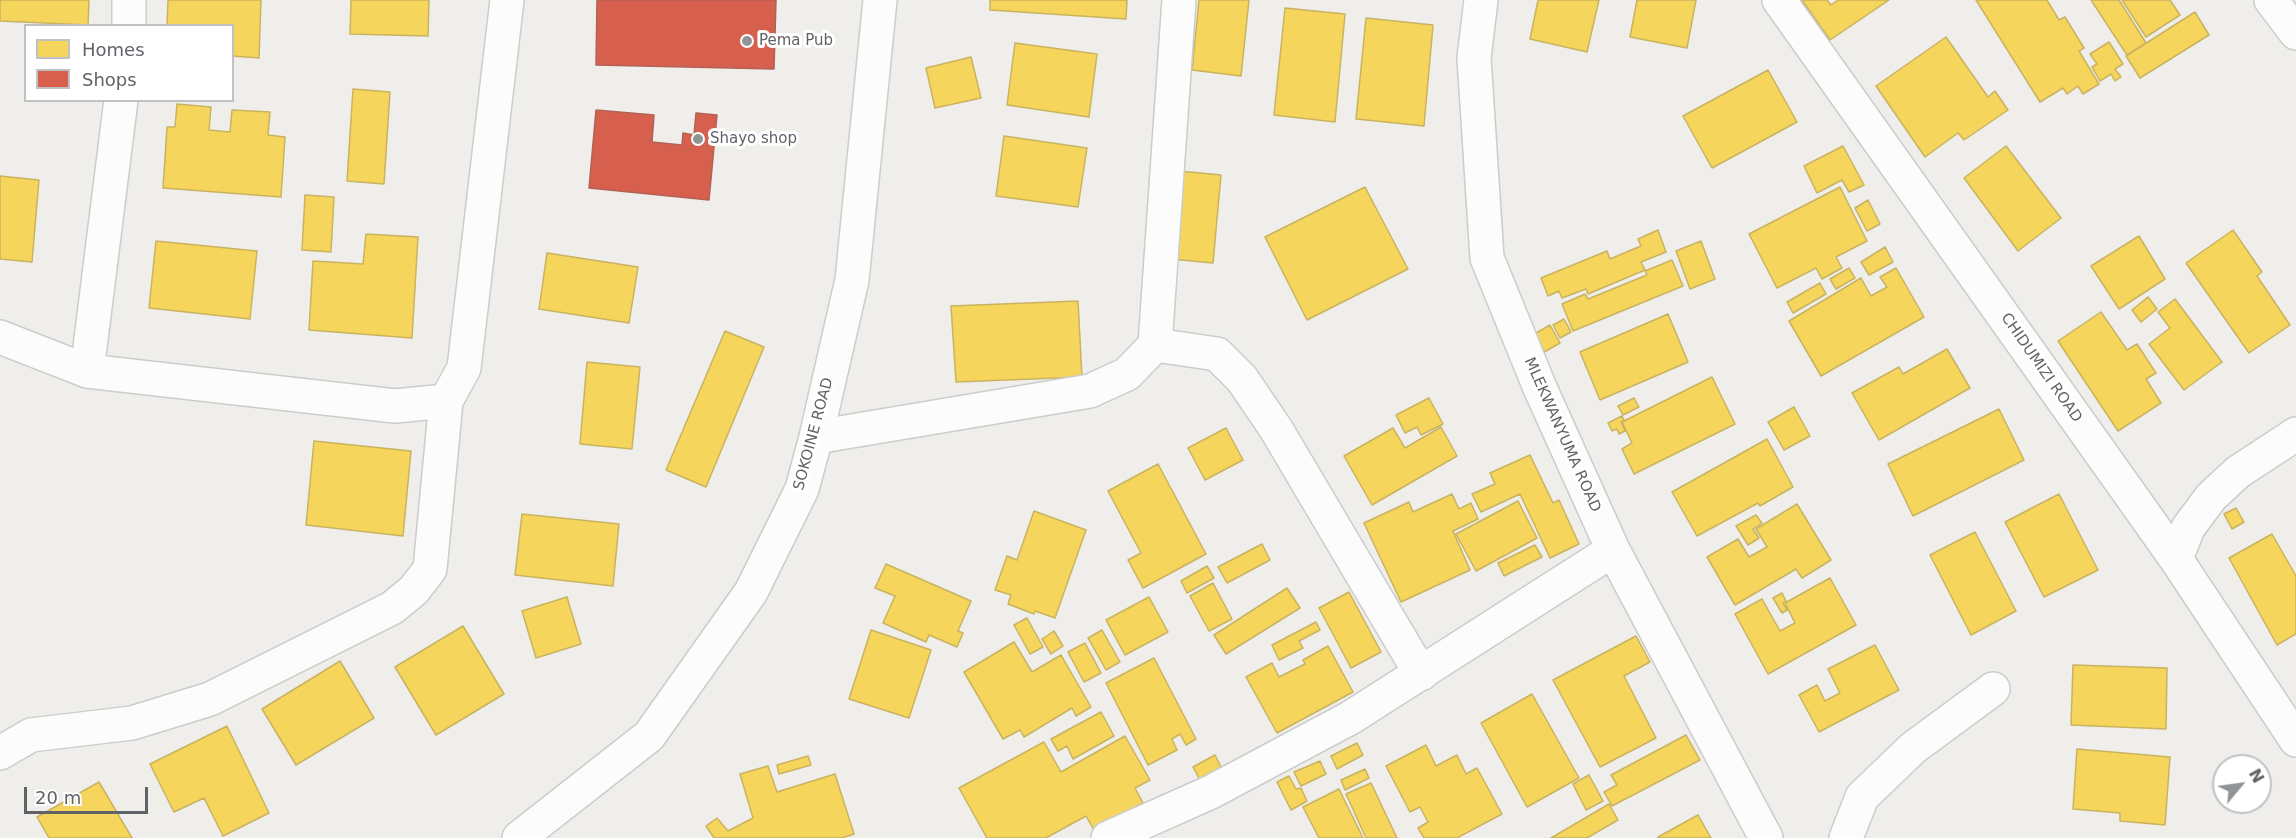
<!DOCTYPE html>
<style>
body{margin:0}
#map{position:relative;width:2296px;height:838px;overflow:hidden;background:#efeeea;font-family:"DejaVu Sans",sans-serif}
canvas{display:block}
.legend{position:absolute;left:24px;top:24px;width:210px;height:78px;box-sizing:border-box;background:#fff;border:2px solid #bfc1c3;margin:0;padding:8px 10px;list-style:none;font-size:18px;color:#5f6368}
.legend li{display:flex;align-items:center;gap:12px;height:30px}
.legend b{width:30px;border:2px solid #bfc1c3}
.north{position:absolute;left:2212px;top:754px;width:60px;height:60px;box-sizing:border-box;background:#fff;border:2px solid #bfc1c3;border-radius:50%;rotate:61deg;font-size:16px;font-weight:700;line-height:24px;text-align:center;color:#5f6368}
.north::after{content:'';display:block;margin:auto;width:21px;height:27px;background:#919496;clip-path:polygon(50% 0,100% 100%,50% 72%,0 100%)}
.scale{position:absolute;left:24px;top:787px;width:124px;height:27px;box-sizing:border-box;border:3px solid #5f6368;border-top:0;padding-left:8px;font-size:18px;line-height:21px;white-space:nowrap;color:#5f6368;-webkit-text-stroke:4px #fff;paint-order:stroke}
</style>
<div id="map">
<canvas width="2296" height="838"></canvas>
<ul class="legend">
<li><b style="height:16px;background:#f6d55c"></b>Homes</li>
<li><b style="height:16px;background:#d6604d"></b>Shops</li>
</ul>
<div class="north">N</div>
<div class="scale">20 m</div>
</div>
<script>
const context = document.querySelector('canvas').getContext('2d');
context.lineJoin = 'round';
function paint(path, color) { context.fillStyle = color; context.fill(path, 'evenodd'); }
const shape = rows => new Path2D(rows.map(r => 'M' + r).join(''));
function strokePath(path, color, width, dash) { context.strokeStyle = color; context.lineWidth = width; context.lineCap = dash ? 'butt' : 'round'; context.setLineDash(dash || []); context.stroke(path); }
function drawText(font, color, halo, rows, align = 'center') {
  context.font = font + ' "DejaVu Sans",sans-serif'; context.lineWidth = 6; context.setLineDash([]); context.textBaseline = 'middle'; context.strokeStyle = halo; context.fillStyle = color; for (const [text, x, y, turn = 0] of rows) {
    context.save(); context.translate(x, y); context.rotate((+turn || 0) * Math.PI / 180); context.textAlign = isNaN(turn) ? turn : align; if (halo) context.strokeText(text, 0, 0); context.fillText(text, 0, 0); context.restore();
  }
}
const homes = shape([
 [0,0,89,0,88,25,0,21,0,0],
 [168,0,261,0,259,58,232,56,232,26,167,26,168,0],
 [351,0,429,0,428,36,350,34,351,0],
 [990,0,1127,0,1126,19,990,10,990,0],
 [1199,0,1249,0,1241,76,1192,70,1199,0],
 [1538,0,1599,0,1587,52,1530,39,1538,0],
 [1637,0,1696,0,1687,48,1630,37,1637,0],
 [1802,0,1827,0,1831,5,1838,0,1889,0,1830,40,1802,0],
 [1976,0,2047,0,2059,20,2065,17,2084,48,2079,51,2099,84,2083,94,2078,86,2067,94,2063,88,2040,102,1976,0],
 [2091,0,2119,0,2146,43,2127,55,2091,0],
 [2122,0,2170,0,2180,15,2146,37,2122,0],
 [1285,8,1345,14,1335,122,1274,115,1285,8],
 [2195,12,2209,35,2140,78,2126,56,2195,12],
 [1366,18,1433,25,1424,126,1356,119,1366,18],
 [1946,37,1988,97,1995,91,2008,110,1964,140,1958,133,1925,157,1876,86,1946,37],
 [2109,42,2123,64,2115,69,2121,77,2115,81,2111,74,2100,81,2092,67,2097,64,2090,54,2109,42],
 [1015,43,1097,54,1089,117,1007,105,1015,43],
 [971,57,981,98,935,108,926,68,971,57],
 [1768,70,1797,122,1712,168,1683,116,1768,70],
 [353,89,390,92,384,184,347,181,353,89],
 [177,104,211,107,209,130,230,132,232,110,270,112,268,135,285,137,281,197,163,188,167,127,175,127,177,104],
 [1004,136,1087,148,1078,207,996,196,1004,136],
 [1843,146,1864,185,1849,192,1842,180,1817,193,1804,166,1843,146],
 [2006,146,2061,218,2018,251,1964,178,2006,146],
 [1179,171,1221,175,1213,263,1171,259,1179,171],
 [0,176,39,180,32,262,0,259,0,176],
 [1365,187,1408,269,1307,320,1265,237,1365,187],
 [1840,187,1867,241,1836,257,1842,268,1822,279,1816,268,1777,288,1749,234,1840,187],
 [305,195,334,197,331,252,302,250,305,195],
 [1868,200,1880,224,1867,231,1855,208,1868,200],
 [1658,230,1666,252,1641,262,1645,270,1588,294,1586,289,1562,298,1559,291,1548,296,1541,278,1607,251,1610,259,1641,246,1638,239,1658,230],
 [2233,230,2262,272,2257,276,2290,325,2249,353,2186,263,2233,230],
 [366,234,418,237,412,338,309,330,313,261,363,264,366,234],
 [2139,236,2165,279,2119,309,2091,266,2139,236],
 [156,241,257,251,250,319,149,308,156,241],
 [1701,241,1715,279,1690,289,1676,251,1701,241],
 [1885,247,1893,262,1869,275,1861,262,1885,247],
 [547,253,638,267,629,323,539,309,547,253],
 [1672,260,1683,286,1573,331,1562,304,1585,294,1588,299,1647,275,1645,271,1672,260],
 [1849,268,1855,278,1836,289,1830,279,1849,268],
 [1896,268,1924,317,1821,376,1789,321,1861,278,1871,296,1887,287,1880,277,1896,268],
 [1820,283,1826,294,1793,313,1787,302,1820,283],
 [2148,297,2157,309,2141,322,2132,310,2148,297],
 [2175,299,2222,362,2184,390,2149,344,2170,328,2158,312,2175,299],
 [1078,301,1082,377,956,382,951,306,1078,301],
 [2101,312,2127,350,2137,344,2156,373,2146,379,2161,403,2118,431,2058,341,2101,312],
 [1668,314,1688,362,1600,400,1580,352,1668,314],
 [1564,319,1571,332,1560,338,1553,325,1564,319],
 [1550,325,1560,343,1539,355,1529,337,1550,325],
 [725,331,764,347,706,487,666,470,725,331],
 [1947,349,1970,388,1879,440,1852,393,1899,367,1903,374,1947,349],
 [587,362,640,367,632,449,580,444,587,362],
 [1712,377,1735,424,1634,474,1622,449,1632,443,1622,422,1712,377],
 [1429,398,1443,424,1421,435,1417,427,1405,433,1396,415,1429,398],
 [1634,398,1639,407,1623,415,1618,406,1634,398],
 [1794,407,1810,436,1784,450,1768,422,1794,407],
 [1999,409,2024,460,1913,516,1888,464,1999,409],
 [1622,416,1624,420,1621,422,1625,431,1619,434,1617,429,1612,431,1608,423,1622,416],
 [1441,427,1457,456,1372,505,1344,456,1393,428,1405,448,1441,427],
 [1226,428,1243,460,1205,480,1188,448,1226,428],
 [1767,439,1793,487,1760,506,1758,503,1697,536,1672,492,1767,439],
 [314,441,411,451,403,536,306,525,314,441],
 [1530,455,1553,503,1559,500,1579,544,1550,558,1520,494,1481,512,1472,494,1495,484,1490,473,1530,455],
 [1158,464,1206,554,1143,588,1128,560,1141,553,1108,491,1158,464],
 [1452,494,1459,509,1471,503,1478,519,1453,531,1470,570,1401,602,1364,523,1409,502,1413,512,1452,494],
 [2059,494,2098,570,2044,597,2005,522,2059,494],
 [1518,501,1537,538,1476,571,1456,534,1518,501],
 [1797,504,1831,560,1802,578,1796,569,1735,605,1707,557,1738,539,1749,557,1767,547,1756,529,1797,504],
 [2236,508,2244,522,2232,529,2224,514,2236,508],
 [1034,511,1086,530,1055,618,1035,611,1034,614,1008,604,1011,595,995,590,1007,556,1017,560,1034,511],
 [522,514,619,524,613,586,515,575,522,514],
 [1756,515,1762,523,1753,529,1759,538,1748,545,1736,526,1756,515],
 [1975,532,2016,611,1971,635,1930,555,1975,532],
 [2272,534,2296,576,2296,634,2277,645,2229,558,2272,534],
 [1262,544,1270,560,1227,583,1218,567,1262,544],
 [1535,545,1542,557,1504,576,1498,563,1535,545],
 [886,564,971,601,958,631,963,633,957,647,929,635,926,642,883,623,895,596,875,588,886,564],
 [1207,566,1214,578,1187,593,1181,581,1207,566],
 [1830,578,1856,625,1768,674,1735,614,1762,599,1780,631,1795,623,1785,603,1830,578],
 [1213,583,1232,619,1209,631,1190,596,1213,583],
 [1287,588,1300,608,1226,654,1214,635,1287,588],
 [1349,592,1381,652,1351,668,1319,608,1349,592],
 [1782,593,1786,601,1783,603,1787,610,1782,613,1773,598,1782,593],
 [567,597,581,644,536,658,522,611,567,597],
 [1149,597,1168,632,1125,655,1106,620,1149,597],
 [1027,618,1043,647,1030,654,1014,625,1027,618],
 [1316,622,1320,630,1299,641,1303,648,1279,660,1272,645,1316,622],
 [463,626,504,694,436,735,395,667,463,626],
 [871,630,931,650,909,718,849,699,871,630],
 [1102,630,1120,662,1106,670,1088,638,1102,630],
 [1054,631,1063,646,1051,654,1042,639,1054,631],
 [1636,636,1650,662,1624,676,1656,738,1600,767,1553,680,1636,636],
 [1014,642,1032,672,1061,655,1091,707,1076,716,1072,708,1024,737,1020,730,1003,739,964,672,1014,642],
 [1085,643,1101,673,1084,682,1068,652,1085,643],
 [1875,645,1899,690,1819,732,1799,695,1817,685,1825,701,1840,693,1828,669,1875,645],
 [1328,646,1353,692,1277,733,1246,677,1272,663,1279,677,1305,664,1303,660,1328,646],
 [1154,658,1196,739,1186,745,1180,734,1172,739,1177,750,1148,765,1106,683,1154,658],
 [340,661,374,718,296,765,262,709,340,661],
 [2073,665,2167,668,2166,729,2071,725,2073,665],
 [1532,694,1579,778,1527,807,1481,723,1532,694],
 [1101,712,1114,736,1073,759,1067,746,1058,751,1051,739,1101,712],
 [227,726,269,813,223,836,204,798,174,812,150,764,227,726],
 [1686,735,1700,760,1612,806,1604,792,1617,785,1611,775,1686,735],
 [1125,736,1150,780,1135,788,1143,803,1094,830,1086,816,1046,838,987,838,959,788,1044,742,1061,772,1125,736],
 [1357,743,1363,755,1337,769,1331,756,1357,743],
 [1426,745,1436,766,1457,755,1466,774,1477,768,1502,814,1457,838,1424,838,1418,828,1428,822,1420,807,1410,812,1386,766,1426,745],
 [2077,749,2170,757,2165,825,2120,821,2120,813,2073,809,2077,749],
 [1215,755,1226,777,1204,788,1193,767,1215,755],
 [808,756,811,765,779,774,777,765,808,756],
 [1320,761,1326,774,1301,786,1294,772,1320,761],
 [768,766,777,792,835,774,854,834,842,838,714,838,706,826,717,818,728,831,753,818,740,774,768,766],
 [1365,769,1369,778,1345,790,1341,780,1365,769],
 [1589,775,1603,801,1586,810,1573,784,1589,775],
 [1289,776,1296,789,1301,788,1307,801,1291,810,1277,782,1289,776],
 [99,782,132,838,49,838,37,817,99,782],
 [1371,783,1397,838,1366,838,1346,794,1371,783],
 [1339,789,1363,838,1319,838,1303,807,1339,789],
 [1609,804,1618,820,1587,838,1551,838,1609,804],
 [1698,815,1711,838,1658,838,1658,837,1698,815]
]);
const shops = shape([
 [597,0,776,0,774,69,596,65,597,0],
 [596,110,654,115,652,142,682,145,683,133,694,135,696,113,717,115,709,200,589,188,596,110]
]);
const minor = shape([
 [129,0,129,26],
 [1481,0,1474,58,1487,258,1540,388,1613,550,1766,838],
 [1779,0,2176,559,2296,740],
 [2271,0,2296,33],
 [0,337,87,371,395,406,446,401,464,368,507,0],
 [1155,345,1217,354,1242,379,1276,429,1421,674],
 [87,371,121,100],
 [816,437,1090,391,1127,374,1155,345,1179,0],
 [2176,559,2188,528,2211,497,2238,472,2296,434],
 [0,753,31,735,132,723,210,699,392,608,414,590,430,569,446,401],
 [519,838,649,736,751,592,802,489,816,437,852,280,880,0],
 [1108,838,1211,792,1350,718,1613,550],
 [1846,838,1862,797,1913,748,1993,689]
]);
const markers = [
 [747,41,6,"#919496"],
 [698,139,6,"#919496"]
];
const poiNames = [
 ["Pema Pub",759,41],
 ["Shayo shop",710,139]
];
const streetNames = [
 ["CHIDUMIZI ROAD",2041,368,55],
 ["SOKOINE ROAD",814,434,-75],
 ["MLEKWANYUMA ROAD",1562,435,66]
];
paint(homes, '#f6d55c');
strokePath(homes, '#c9b360', 1.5);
paint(shops, '#d6604d');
strokePath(shops, '#b26155', 1.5);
strokePath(minor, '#cbcccc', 36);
strokePath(minor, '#fdfcfc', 33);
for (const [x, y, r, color] of markers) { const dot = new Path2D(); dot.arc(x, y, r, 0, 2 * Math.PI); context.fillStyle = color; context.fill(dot); strokePath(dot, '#fff', 2); }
drawText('15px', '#5f6368', '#fff', poiNames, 'left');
drawText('15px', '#5f6368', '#fff', streetNames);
</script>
